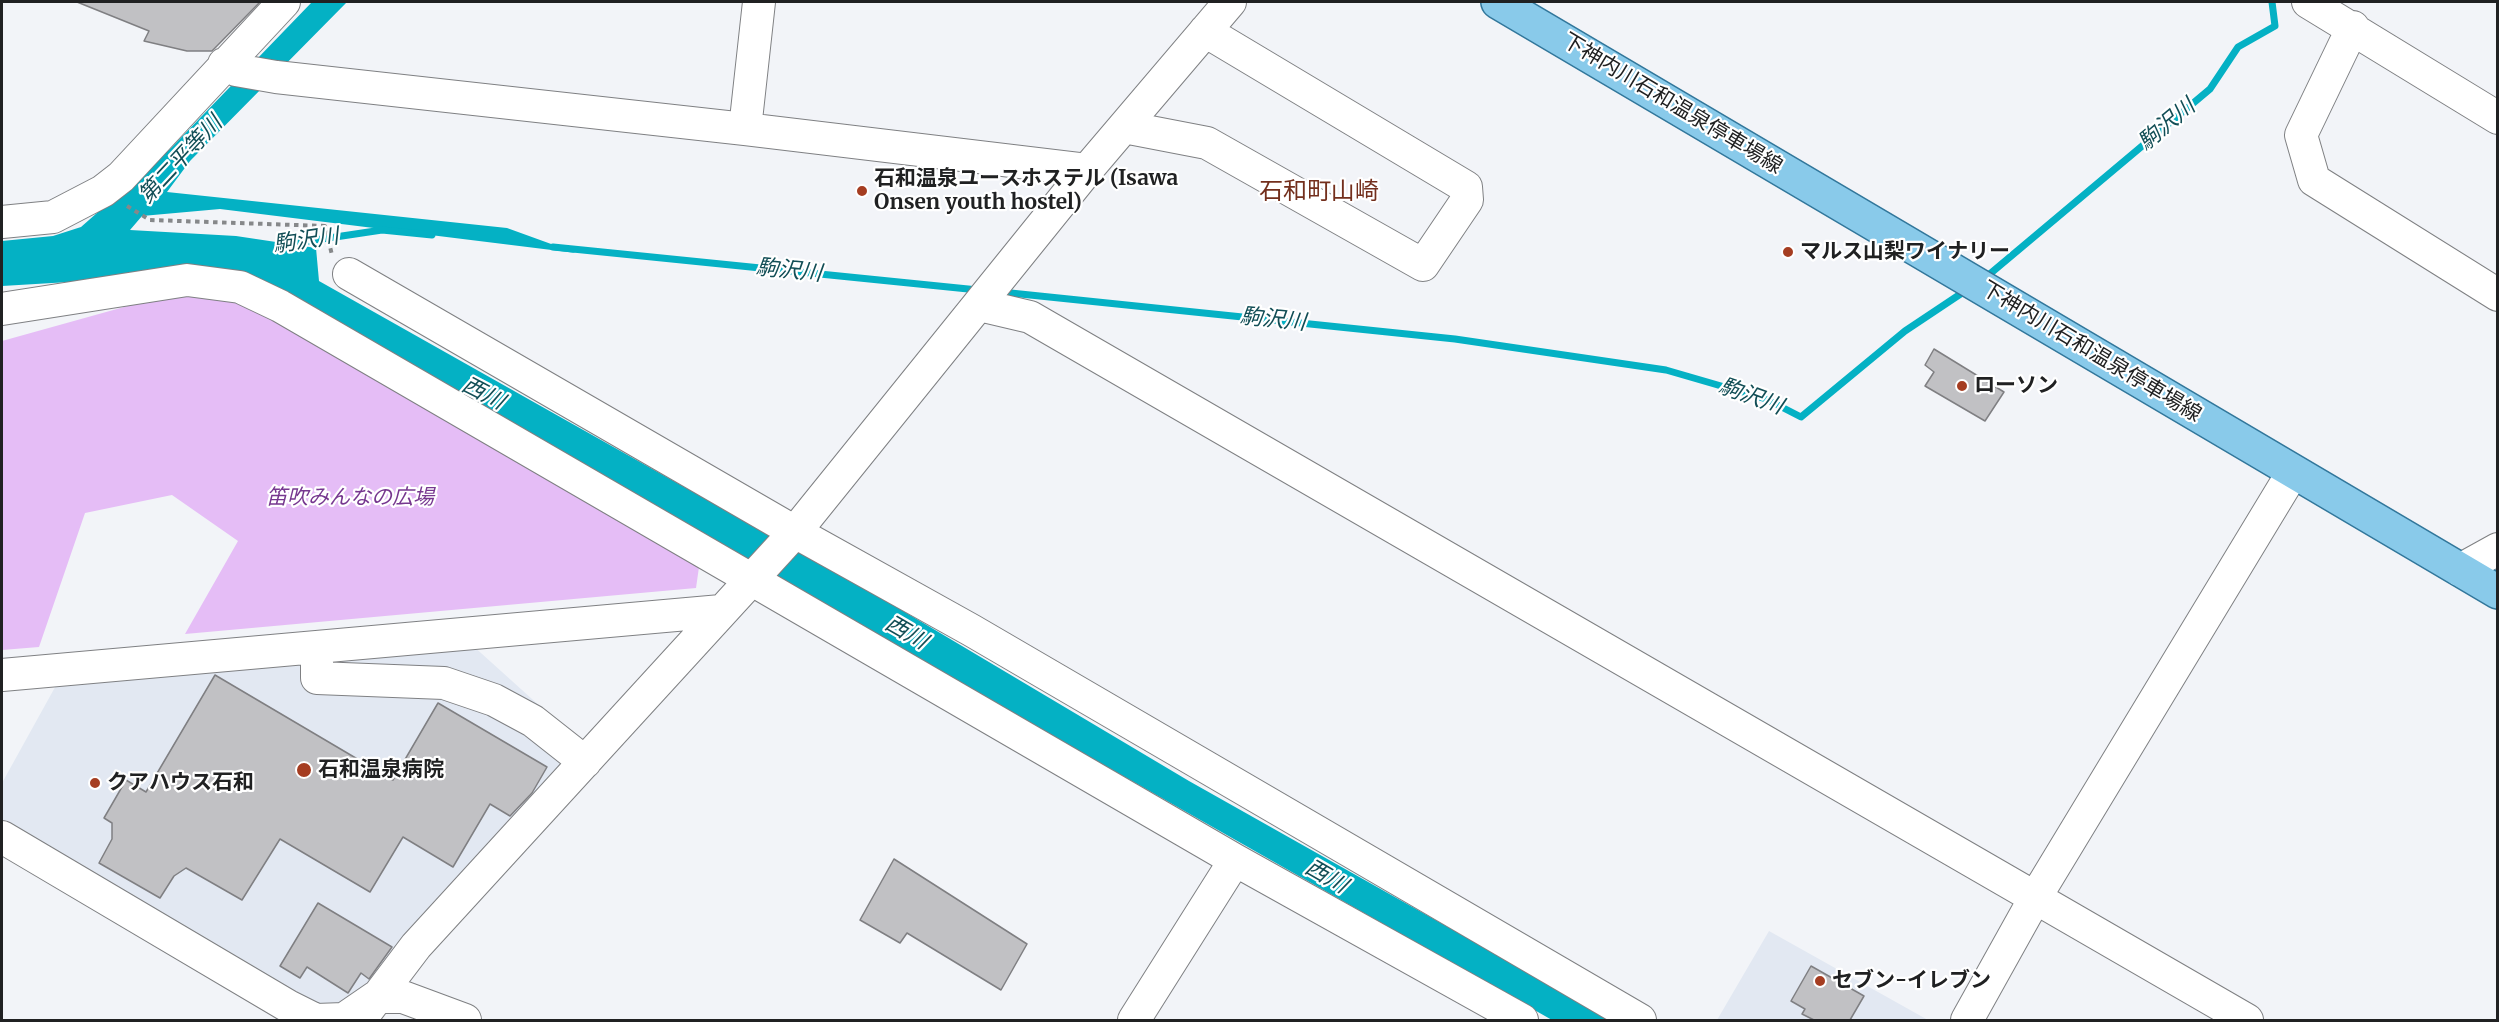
<!DOCTYPE html>
<meta charset="utf-8">
<style>
body{margin:0}
#map{position:relative;width:2499px;height:1022px;overflow:hidden;background:#f2f4f8;font-family:Merriweather,serif}
canvas{display:block}
.frame{position:absolute;inset:0;border:3px solid #202122;pointer-events:none}
</style>
<div id="map">
<canvas width="2499" height="1022"></canvas>
<div class="frame"></div>
</div>
<script>
const context = document.querySelector('canvas').getContext('2d');
context.lineJoin = 'round';
function paint(path, color) { context.fillStyle = color; context.fill(path, 'evenodd'); }
const shape = rows => new Path2D(rows.map(r => 'M' + r).join(''));
function strokePath(path, color, width, dash) { context.strokeStyle = color; context.lineWidth = width; context.lineCap = dash ? 'butt' : 'round'; context.setLineDash(dash || []); context.stroke(path); }
function drawText(font, color, halo, rows, align = 'center') {
  context.font = font + ' Merriweather,"Noto Sans JP",serif'; context.lineWidth = 4.5; context.setLineDash([]); context.textBaseline = 'middle'; context.strokeStyle = halo; context.fillStyle = color; for (const [text, x, y, turn = 0] of rows) {
    context.save(); context.translate(x, y); context.rotate((+turn || 0) * Math.PI / 180); context.textAlign = isNaN(turn) ? turn : align; if (halo) context.strokeText(text, 0, 0); context.fillText(text, 0, 0); context.restore();
  }
}
const built = shape([
 [461,635,593,754,344,1019,2,837,2,783,64,671],
 [1769,931,1928,1020,1717,1020]
]);
const green = shape([
 [208,295,250,304,700,560,696,588,185,634,238,541,172,495,85,513,39,647,2,650,2,341,160,297]
]);
const water = shape([
 [312,2,347,2,190,161,167,192,507,228,576,253,220,209,142,216,130,230,236,236,316,248,319,281,883,599,1189,781,1613,1020,1552,1020,237,272,2,286,2,241,53,236,81,227,171,148]
]);
const stream = shape([
 [282,245,382,230,432,235],
 [553,247,978,290],
 [1985,278,2210,89,2238,47,2275,26,2272,2],
 [1001,292,1455,339,1666,370,1766,399,1801,417,1905,331,1968,289]
]);
const building = shape([
 [77,2,260,2,212,51,187,51,144,41,149,31,77,2],
 [1934,349,2004,392,1985,421,1925,386,1934,372,1925,365,1934,349],
 [215,675,393,780,438,703,547,767,532,793,510,816,490,804,453,867,403,837,370,892,280,839,242,900,186,868,174,876,160,898,99,863,112,839,112,823,104,818,126,780,146,792,215,675],
 [894,859,1027,944,1001,990,907,933,900,943,860,920,894,859],
 [318,903,392,947,369,979,361,973,348,993,307,967,300,978,280,966,318,903],
 [1811,966,1864,996,1850,1020,1814,1020,1802,1014,1805,1009,1791,1001,1811,966]
]);
const path = shape([
 [127,206,150,220,325,226,332,255]
]);
const minor = shape([
 [2308,2,2498,118],
 [2353,27,2301,135,2314,180,2498,295],
 [224,64,236,70,276,77,745,129,1087,170],
 [1124,127,1207,143,1423,265,1467,200,1466,187,1205,31],
 [745,129,759,2],
 [2,222,53,217,103,191,121,177,284,2],
 [349,274,795,532,971,630,1640,1020],
 [979,305,1030,317,2247,1020],
 [2,309,187,280,240,287,280,306,1235,860,1522,1020],
 [2460,570,2498,549],
 [317,648,317,678,444,683,494,700,533,721,585,762],
 [2,675,721,611],
 [2,837,288,1006,316,1020,344,1019,376,997,403,997,465,1020],
 [360,1020,416,946,795,532,1087,170,1230,2],
 [1134,1020,1235,860],
 [1967,1020,2035,898,2293,472]
]);
const major = shape([
 [1498,2,2498,592]
]);
const markers = [
 [862,191,6,"#a53d21"],
 [1788,252,6,"#a53d21"],
 [1962,386,6,"#a53d21"],
 [304,770,8,"#a53d21"],
 [95,783,6,"#a53d21"],
 [1820,981,6,"#a53d21"]
];
const streetNames = [
 ["下神内川石和温泉停車場線",1672,104,31],
 ["下神内川石和温泉停車場線",2091,352,31]
];
const poiNames = [
 ["石和温泉ユースホステル (Isawa",874,179],
 ["Onsen youth hostel)",874,203],
 ["マルス山梨ワイナリー",1800,252],
 ["ローソン",1974,386],
 ["石和温泉病院",318,770],
 ["クアハウス石和",107,783],
 ["セブン-イレブン",1832,981]
];
const parkNames = [
 ["笛吹みんなの広場",350,498]
];
const waterNames = [
 ["駒沢川",2167,125,-40],
 ["第二平等川",181,160,-47],
 ["駒沢川",306,241,-8],
 ["駒沢川",789,271,6],
 ["駒沢川",1273,320,6],
 ["西川",483,394,27],
 ["駒沢川",1751,397,20],
 ["西川",906,633,30],
 ["西川",1326,877,30]
];
const quarterNames = [
 ["石和町山崎",1319,192]
];
paint(built, '#e2e8f2');
paint(green, '#e5bdf6');
paint(water, '#04b1c4');
strokePath(stream, '#04b1c4', 7);
paint(building, '#c1c1c4');
strokePath(building, '#7f7f82', 1.5);
strokePath(minor, '#7f8083', 34);
strokePath(major, '#32779b', 36);
strokePath(path, '#86888a', 4, [4.5, 4.5]);
strokePath(minor, '#fff', 32);
strokePath(major, '#89caea', 33);
for (const [x, y, r, color] of markers) { const dot = new Path2D(); dot.arc(x, y, r, 0, 2 * Math.PI); context.fillStyle = color; context.fill(dot); strokePath(dot, '#fff', 2); }
drawText('21px', '#202122', '#fff', streetNames);
drawText('bold 21px', '#202122', '#fff', poiNames, 'left');
drawText('italic 21px', '#76378f', '#fff', parkNames);
drawText('italic 22px', '#124e56', '#fff', waterNames);
drawText('24px', '#732f1d', '#fff', quarterNames);
</script>
